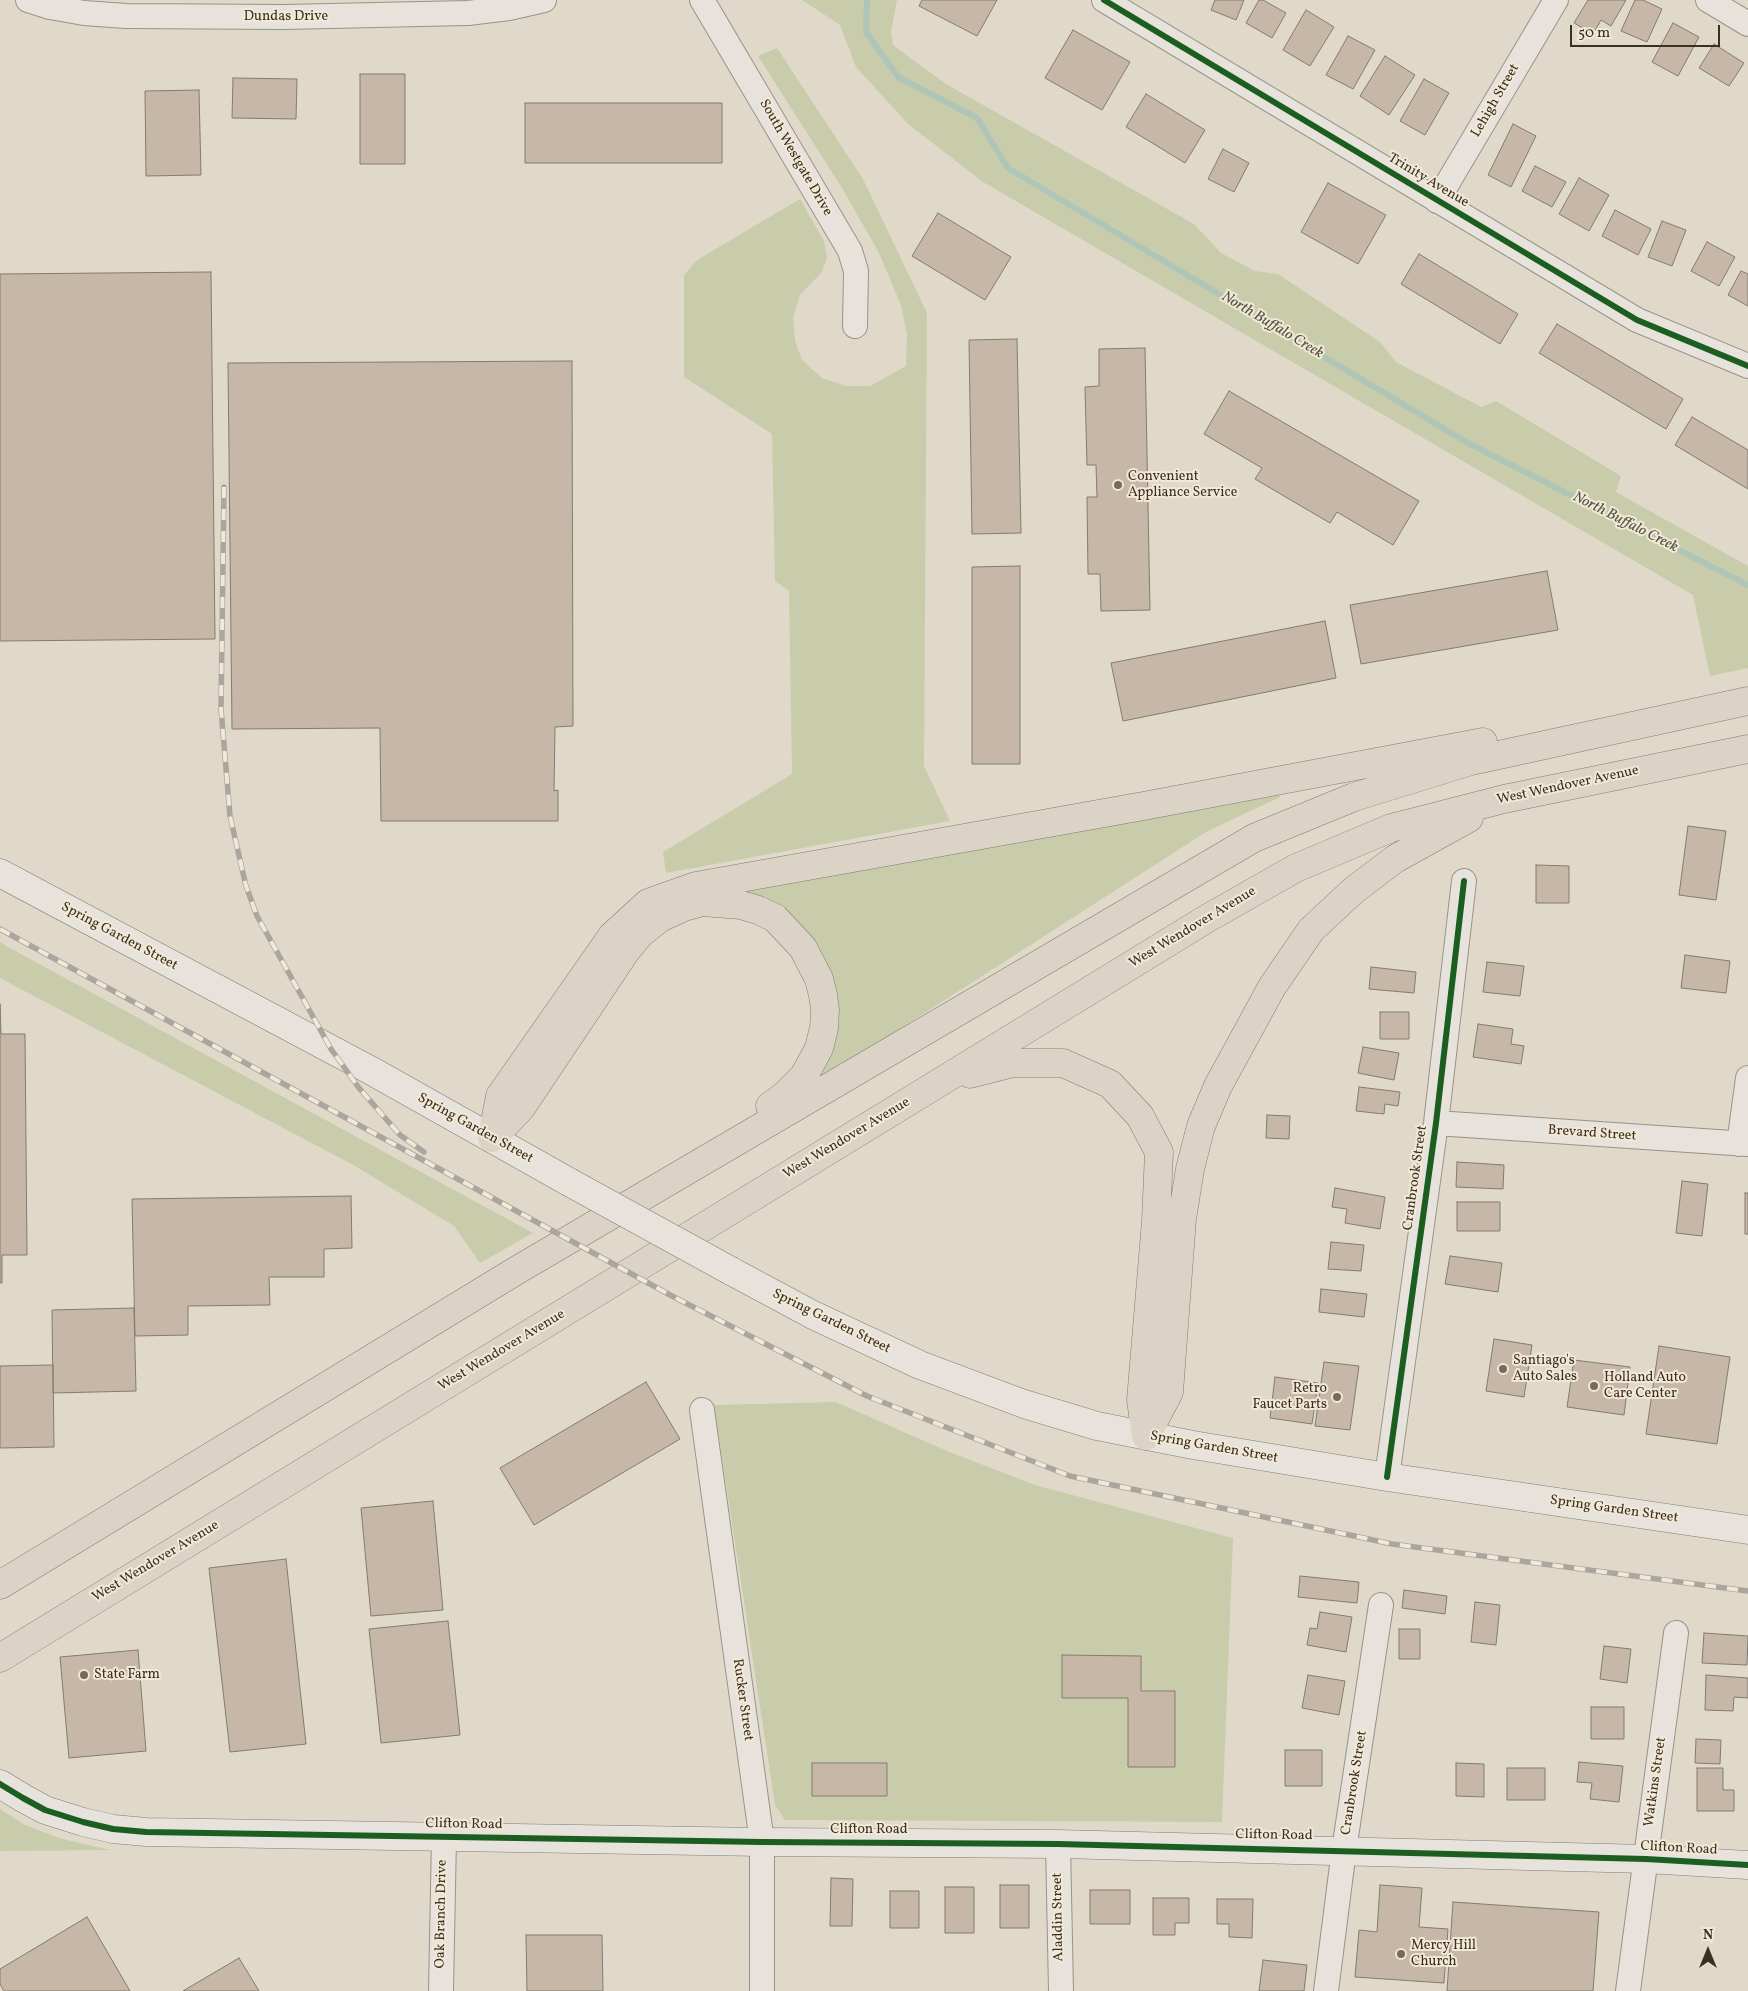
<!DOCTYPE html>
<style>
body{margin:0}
#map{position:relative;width:1748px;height:1991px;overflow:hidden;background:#e0d9c9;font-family:Vollkorn,serif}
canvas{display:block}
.north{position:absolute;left:1683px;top:1926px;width:50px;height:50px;-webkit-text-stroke:4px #f1e9d6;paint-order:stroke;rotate:0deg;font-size:14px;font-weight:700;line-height:20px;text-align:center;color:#3b2e23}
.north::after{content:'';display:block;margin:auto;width:18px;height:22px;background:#3b2e23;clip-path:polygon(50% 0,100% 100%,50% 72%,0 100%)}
.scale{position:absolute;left:1570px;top:25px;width:150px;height:22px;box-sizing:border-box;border:2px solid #3b2e23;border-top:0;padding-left:6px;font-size:15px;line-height:18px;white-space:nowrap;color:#3b2e23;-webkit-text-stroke:4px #f1e9d6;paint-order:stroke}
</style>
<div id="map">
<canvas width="1748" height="1991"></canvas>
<div class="north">N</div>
<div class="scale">50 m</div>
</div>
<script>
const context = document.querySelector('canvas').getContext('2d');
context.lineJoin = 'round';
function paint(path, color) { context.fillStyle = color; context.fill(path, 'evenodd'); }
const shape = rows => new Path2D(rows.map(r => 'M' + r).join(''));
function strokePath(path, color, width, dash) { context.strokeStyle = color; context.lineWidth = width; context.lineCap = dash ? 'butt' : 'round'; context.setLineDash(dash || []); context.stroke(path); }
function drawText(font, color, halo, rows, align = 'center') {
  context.font = font + ' Vollkorn,serif'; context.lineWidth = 4; context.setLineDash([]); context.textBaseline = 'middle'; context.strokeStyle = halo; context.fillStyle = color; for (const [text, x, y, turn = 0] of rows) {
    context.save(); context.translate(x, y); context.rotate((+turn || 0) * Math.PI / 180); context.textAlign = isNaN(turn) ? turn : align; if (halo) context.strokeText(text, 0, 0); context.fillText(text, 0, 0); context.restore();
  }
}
const green = shape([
 [802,0,897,0,891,32,893,45,946,84,1194,224,1221,253,1255,271,1278,274,1380,342,1396,362,1481,407,1496,401,1621,476,1616,492,1748,566,1748,668,1710,676,1693,595,983,182,908,124,856,67,840,25],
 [777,48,863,179,927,313,924,766,950,821,666,873,663,852,792,774,789,591,775,581,772,434,684,377,684,275,697,260,800,199,824,241,827,258,822,272,800,295,793,318,795,341,802,360,822,378,846,386,870,386,906,366,907,335,901,305,878,251,842,188,758,56],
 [1279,793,1280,797,1206,832,808,1088,835,986,825,959,811,937,719,894],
 [0,942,8,947,533,1233,480,1263,454,1226,355,1166,0,978],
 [836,1402,947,1451,1035,1485,1233,1538,1222,1822,785,1820,775,1805,714,1405],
 [0,1809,25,1825,62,1839,110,1850,0,1851]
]);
const stream = shape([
 [867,0,866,32,898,77,977,118,1008,168,1468,443,1748,585]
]);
const building = shape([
 [922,0,997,0,977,36,919,6,922,0],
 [1215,0,1244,0,1236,20,1211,10,1215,0],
 [1259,0,1263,0,1286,13,1272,38,1246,23,1259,0],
 [1588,0,1626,0,1611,26,1601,20,1593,34,1574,23,1588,0],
 [1635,0,1643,0,1662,9,1647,42,1621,31,1635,0],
 [1306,10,1334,27,1310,66,1283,50,1306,10],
 [1673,23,1699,37,1678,76,1652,62,1673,23],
 [1073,30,1130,62,1102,110,1045,78,1073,30],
 [1348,36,1375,50,1353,89,1326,75,1348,36],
 [1714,44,1744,63,1729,86,1699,68,1714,44],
 [1385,56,1415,75,1389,115,1360,96,1385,56],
 [360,74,405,74,405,164,360,164,360,74],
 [233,78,297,79,296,119,232,118,233,78],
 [1424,79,1449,93,1425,135,1400,121,1424,79],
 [199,90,201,175,146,176,145,91,199,90],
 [1146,94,1205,130,1185,163,1126,127,1146,94],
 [525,103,722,103,722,163,525,163,525,103],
 [1513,124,1536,136,1511,187,1488,175,1513,124],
 [1223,149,1249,163,1234,192,1208,179,1223,149],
 [1535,166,1566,182,1552,207,1522,191,1535,166],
 [1579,178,1609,195,1589,231,1559,214,1579,178],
 [1328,183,1386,215,1358,264,1301,232,1328,183],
 [1615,210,1651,229,1638,255,1602,236,1615,210],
 [938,213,1011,257,985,300,912,256,938,213],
 [1662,221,1686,230,1672,266,1648,257,1662,221],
 [1707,242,1735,257,1719,286,1691,271,1707,242],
 [1419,254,1518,314,1500,344,1401,284,1419,254],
 [1741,271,1748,274,1748,306,1728,295,1741,271],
 [211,272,215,639,0,641,0,274,211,272],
 [1557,324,1683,399,1666,429,1539,353,1557,324],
 [1017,339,1021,533,972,534,969,340,1017,339],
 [1145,348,1150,610,1101,611,1100,574,1088,574,1087,497,1097,497,1096,465,1087,465,1085,387,1099,386,1099,349,1145,348],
 [572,361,573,726,555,727,554,791,558,790,558,821,381,821,380,728,232,729,228,363,572,361],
 [1229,391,1419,501,1393,545,1337,512,1330,523,1255,479,1262,468,1204,434,1229,391],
 [1692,417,1748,450,1748,489,1675,445,1692,417],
 [1020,566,1020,764,972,764,972,567,1020,566],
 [1547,571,1558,630,1361,664,1350,605,1547,571],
 [1325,621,1336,678,1123,721,1111,663,1325,621],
 [1688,826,1726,831,1716,900,1679,895,1688,826],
 [1536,865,1569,866,1569,903,1536,903,1536,865],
 [1685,955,1730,961,1726,993,1681,988,1685,955],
 [1487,962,1524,966,1520,996,1483,992,1487,962],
 [1371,967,1416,972,1414,993,1369,989,1371,967],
 [0,1004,1,1034,25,1034,27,1255,2,1255,2,1283,0,1283,0,1004],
 [1380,1012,1409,1012,1409,1039,1380,1039,1380,1012],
 [1478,1024,1513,1029,1511,1044,1524,1046,1521,1064,1473,1057,1478,1024],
 [1363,1047,1399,1053,1394,1080,1358,1073,1363,1047],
 [1359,1087,1400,1092,1398,1106,1385,1104,1384,1114,1356,1111,1359,1087],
 [1267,1115,1290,1116,1289,1139,1266,1138,1267,1115],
 [1457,1162,1504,1165,1503,1189,1456,1187,1457,1162],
 [1682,1181,1708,1184,1702,1236,1676,1233,1682,1181],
 [1335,1188,1385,1197,1380,1229,1345,1223,1347,1209,1332,1207,1335,1188],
 [1745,1193,1748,1193,1748,1234,1745,1234,1745,1193],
 [351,1196,352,1248,324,1249,324,1277,269,1277,270,1305,188,1306,188,1335,135,1336,132,1199,351,1196],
 [1457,1202,1500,1202,1500,1231,1457,1231,1457,1202],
 [1331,1242,1364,1245,1361,1271,1328,1269,1331,1242],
 [1450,1256,1502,1263,1498,1292,1445,1284,1450,1256],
 [1321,1289,1367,1294,1364,1317,1319,1312,1321,1289],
 [134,1308,136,1391,53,1393,52,1310,134,1308],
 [1494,1339,1532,1345,1524,1397,1486,1391,1494,1339],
 [1659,1346,1730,1357,1717,1444,1646,1434,1659,1346],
 [1574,1360,1630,1367,1624,1415,1567,1407,1574,1360],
 [1324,1362,1359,1366,1350,1430,1315,1426,1324,1362],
 [53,1365,54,1447,0,1448,0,1366,53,1365],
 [1275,1377,1318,1383,1312,1424,1270,1418,1275,1377],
 [646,1382,680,1439,534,1525,500,1468,646,1382],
 [433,1501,443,1610,371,1616,361,1508,433,1501],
 [286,1559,306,1744,230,1752,209,1568,286,1559],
 [1300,1576,1359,1582,1357,1603,1298,1597,1300,1576],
 [1404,1590,1447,1596,1445,1614,1402,1608,1404,1590],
 [1475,1602,1500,1605,1496,1645,1471,1642,1475,1602],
 [1320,1612,1352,1617,1346,1652,1307,1645,1310,1628,1317,1629,1320,1612],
 [448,1621,460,1735,381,1743,369,1629,448,1621],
 [1399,1629,1420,1629,1420,1659,1399,1659,1399,1629],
 [1704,1633,1748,1636,1747,1665,1702,1663,1704,1633],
 [1604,1646,1631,1649,1627,1683,1600,1679,1604,1646],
 [138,1650,146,1751,69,1758,60,1657,138,1650],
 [1062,1655,1141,1656,1141,1691,1175,1691,1175,1767,1128,1767,1128,1698,1062,1698,1062,1655],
 [1308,1675,1345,1681,1339,1715,1302,1708,1308,1675],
 [1706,1675,1748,1678,1748,1698,1734,1697,1733,1711,1705,1710,1706,1675],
 [1591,1707,1624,1707,1624,1739,1591,1739,1591,1707],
 [1696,1739,1721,1740,1720,1764,1695,1763,1696,1739],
 [1285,1750,1322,1750,1322,1786,1285,1786,1285,1750],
 [1579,1762,1623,1766,1619,1802,1590,1799,1592,1783,1577,1782,1579,1762],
 [812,1763,887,1763,887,1796,812,1796,812,1763],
 [1456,1763,1484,1764,1484,1797,1456,1796,1456,1763],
 [1507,1768,1545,1768,1545,1800,1507,1800,1507,1768],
 [1697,1768,1723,1768,1723,1790,1734,1790,1734,1811,1697,1811,1697,1768],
 [831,1878,853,1879,852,1926,830,1926,831,1878],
 [1000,1885,1029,1885,1029,1928,1000,1928,1000,1885],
 [1380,1885,1422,1888,1419,1927,1448,1929,1444,1983,1355,1977,1359,1930,1377,1932,1380,1885],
 [945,1887,974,1887,974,1933,945,1933,945,1887],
 [1090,1890,1130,1890,1130,1924,1090,1924,1090,1890],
 [890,1891,919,1891,919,1928,890,1928,890,1891],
 [1153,1898,1189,1898,1189,1923,1175,1923,1175,1935,1153,1935,1153,1898],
 [1217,1899,1253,1899,1252,1938,1229,1937,1229,1924,1217,1924,1217,1899],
 [1453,1902,1599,1912,1593,1991,1447,1991,1453,1902],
 [87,1917,130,1991,4,1991,0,1984,0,1969,87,1917],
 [526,1935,602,1935,603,1991,527,1991,526,1935],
 [239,1958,259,1991,183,1991,239,1958],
 [1263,1960,1307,1965,1304,1991,1259,1991,1263,1960]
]);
const street = shape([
 [28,0,50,7,84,13,126,16,284,17,468,13,509,8,544,0],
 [702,0,850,251,856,271,855,326],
 [1104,0,1637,320,1748,366],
 [1708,0,1748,24],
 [1437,201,1556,0],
 [1436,1123,1748,1144],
 [1739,1144,1748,1078],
 [702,1410,762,1842,762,1991],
 [1387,1477,1436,1123,1464,881],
 [1058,1844,1061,1991],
 [441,1991,444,1837],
 [1326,1991,1344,1850,1381,1605],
 [1628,1991,1676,1633]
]);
const secondary = shape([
 [0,873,370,1070,569,1182],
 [731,1271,813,1315,920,1365,1024,1404,1097,1426,1193,1445,1387,1477,1748,1530],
 [0,1784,23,1798,45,1810,83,1822,113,1829,146,1832,762,1842,1058,1844,1646,1859,1748,1865]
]);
const highway = shape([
 [970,1074,1013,1063,1063,1063,1110,1084,1140,1116,1159,1152,1156,1221,1141,1400,1146,1436],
 [492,1138,500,1096,612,936,648,903,696,886,1149,805,1483,742],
 [492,1138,521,1108,626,951,640,934,660,918,684,907,702,902,741,905,758,910,775,918,803,948,819,979,823,995,825,1010,824,1028,819,1048,804,1076,784,1096,770,1106],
 [1146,1436,1169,1392,1182,1219,1190,1169,1201,1126,1218,1086,1272,987,1311,930,1354,890,1395,859,1469,818],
 [0,1585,519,1269,1254,838,1354,797,1471,761,1748,701],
 [0,1658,1208,918,1296,868,1391,828,1504,799,1748,749]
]);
const rail = shape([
 [224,487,221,709,230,816,246,886,257,916,331,1049,359,1088,400,1135,424,1152],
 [0,929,672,1296,867,1396,1070,1476,1392,1544,1748,1591]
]);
const secondaryBridge = shape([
 [569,1182,731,1271]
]);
const cycleway = shape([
 [1104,0,1637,320,1748,366],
 [1387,1477,1436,1123,1464,881],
 [0,1784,23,1798,45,1810,83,1822,113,1829,146,1832,762,1842,1058,1844,1646,1859,1748,1865]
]);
const markers = [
 [1118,485,5,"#756a5d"],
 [1503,1369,5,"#756a5d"],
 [1594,1386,5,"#756a5d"],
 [1337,1397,5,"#756a5d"],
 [84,1675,5,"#756a5d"],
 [1401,1954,5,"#756a5d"]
];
const streetNames = [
 ["Dundas Drive",286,17],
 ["Lehigh Street",1496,101,-60],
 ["South Westgate Drive",795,158,60],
 ["Trinity Avenue",1428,181,31],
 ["West Wendover Avenue",1568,786,-12],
 ["West Wendover Avenue",1193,928,-31],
 ["Spring Garden Street",119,937,28],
 ["Spring Garden Street",475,1129,29],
 ["Brevard Street",1592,1134,4],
 ["West Wendover Avenue",847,1139,-31],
 ["Cranbrook Street",1416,1178,-82],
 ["Spring Garden Street",831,1322,26],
 ["West Wendover Avenue",502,1351,-31],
 ["Spring Garden Street",1214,1448,10],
 ["Spring Garden Street",1614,1510,8],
 ["West Wendover Avenue",156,1562,-31],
 ["Rucker Street",742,1700,82],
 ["Watkins Street",1656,1782,-82],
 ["Cranbrook Street",1355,1783,-81],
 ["Clifton Road",464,1825,1],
 ["Clifton Road",869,1830],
 ["Clifton Road",1274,1836,1],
 ["Clifton Road",1679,1849,3],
 ["Oak Branch Drive",442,1914,-89],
 ["Aladdin Street",1059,1917,-91]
];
const poiNames = [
 ["Convenient",1128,477],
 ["Appliance Service",1128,493],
 ["Santiago's",1513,1361],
 ["Auto Sales",1513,1377],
 ["Holland Auto",1604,1378],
 ["Care Center",1604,1394],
 ["Retro",1327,1389,"right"],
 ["Faucet Parts",1327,1405,"right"],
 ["State Farm",94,1675],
 ["Mercy Hill",1411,1946],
 ["Church",1411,1962]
];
const waterNames = [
 ["North Buffalo Creek",1272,326,31],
 ["North Buffalo Creek",1625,523,27]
];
paint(green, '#c9ccab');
strokePath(stream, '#aec5b7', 6);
paint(building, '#c6b7a7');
strokePath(building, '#817c72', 1);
strokePath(street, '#989388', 26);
strokePath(secondary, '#817c72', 29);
strokePath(highway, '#817c72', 29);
strokePath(street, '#e7e3dc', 24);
strokePath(secondary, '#e7e3dc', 28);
strokePath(highway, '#dbd4c6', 28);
strokePath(rail, '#aaa59e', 5.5);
strokePath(rail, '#f1e9d6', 4, [11]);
strokePath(secondaryBridge, '#817c72', 29, []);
strokePath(secondaryBridge, '#e7e3dc', 28);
strokePath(cycleway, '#1b5e20', 6);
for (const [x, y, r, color] of markers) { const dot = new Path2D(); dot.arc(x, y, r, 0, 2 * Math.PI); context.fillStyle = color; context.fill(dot); strokePath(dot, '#f1e9d6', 2); }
drawText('14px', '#3b2e23', '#f1e9d6', streetNames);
drawText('14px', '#3b2e23', '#f1e9d6', poiNames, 'left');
drawText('italic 15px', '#525246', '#f1e9d6', waterNames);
</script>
